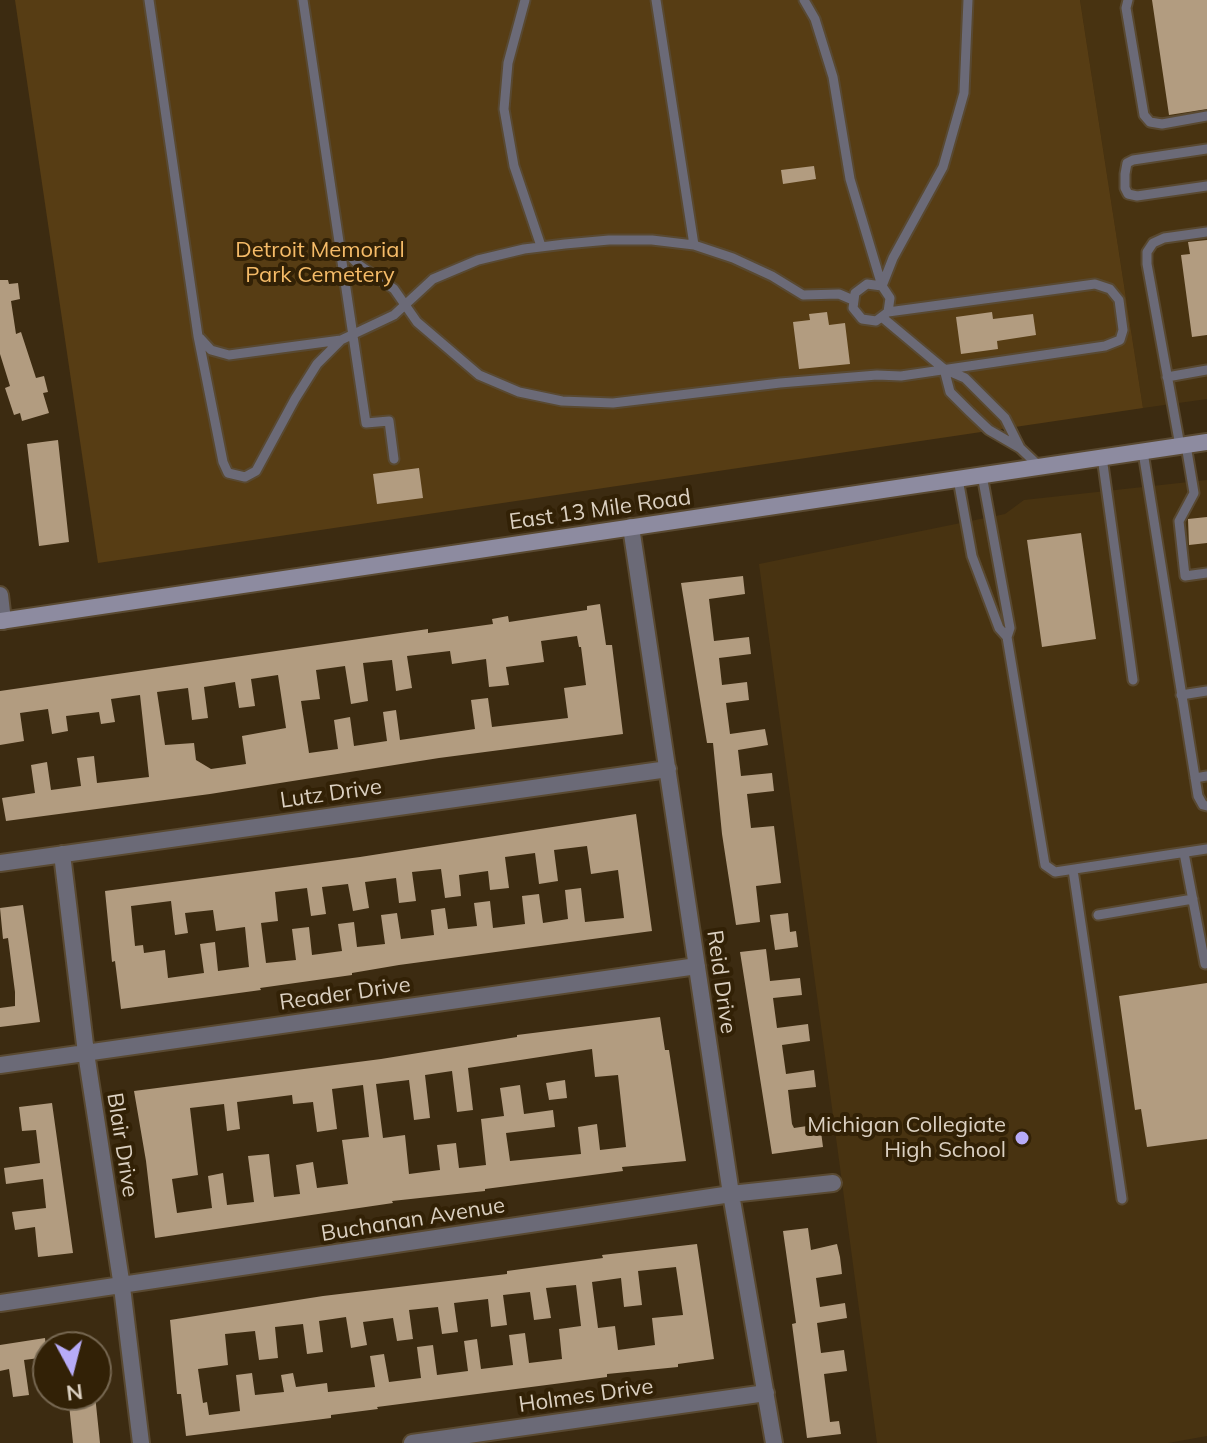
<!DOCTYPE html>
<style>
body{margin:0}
#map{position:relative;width:1207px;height:1443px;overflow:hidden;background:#3c2b11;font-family:Mulish,sans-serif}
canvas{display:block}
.north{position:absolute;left:32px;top:1331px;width:80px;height:80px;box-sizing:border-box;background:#322106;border:2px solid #766751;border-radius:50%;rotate:173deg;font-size:22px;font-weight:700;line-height:32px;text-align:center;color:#dbd0c1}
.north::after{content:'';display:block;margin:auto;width:28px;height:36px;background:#b7abf7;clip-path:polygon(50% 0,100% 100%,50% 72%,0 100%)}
</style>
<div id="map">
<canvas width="1207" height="1443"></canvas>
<div class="north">N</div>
</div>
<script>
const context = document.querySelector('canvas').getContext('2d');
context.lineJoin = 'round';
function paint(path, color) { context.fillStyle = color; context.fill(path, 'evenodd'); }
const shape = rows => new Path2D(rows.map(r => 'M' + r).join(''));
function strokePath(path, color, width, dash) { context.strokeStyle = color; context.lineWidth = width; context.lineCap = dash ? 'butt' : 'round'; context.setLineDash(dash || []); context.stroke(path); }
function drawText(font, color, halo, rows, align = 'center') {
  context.font = font + ' Mulish,sans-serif'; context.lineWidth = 8; context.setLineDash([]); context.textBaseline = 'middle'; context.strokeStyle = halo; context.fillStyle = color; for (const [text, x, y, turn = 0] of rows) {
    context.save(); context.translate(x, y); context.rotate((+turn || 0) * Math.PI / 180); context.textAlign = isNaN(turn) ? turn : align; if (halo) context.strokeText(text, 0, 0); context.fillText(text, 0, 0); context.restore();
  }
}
const built = shape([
 [1080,0,1207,0,1207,399,1143,408],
 [1207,480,1207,1436,1168,1443,877,1443,759,564,1005,514,1024,500]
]);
const green = shape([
 [15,0,1080,0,1143,408,98,563]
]);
const building = shape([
 [1152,0,1207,0,1207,109,1169,115],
 [814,166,816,179,783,184,781,170],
 [1207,240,1207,335,1192,337,1181,255,1190,254,1188,242],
 [0,280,8,280,9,284,18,283,20,299,11,301,16,334,21,332,36,378,44,376,48,392,43,393,49,413,22,421,20,413,14,415,5,388,10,386,0,354],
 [827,312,829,325,845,323,850,364,799,369,793,322,810,320,809,314],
 [992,312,993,319,1033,314,1036,335,997,341,998,349,961,354,956,317],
 [58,440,69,542,39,546,27,444],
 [419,468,423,498,377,504,373,474],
 [1207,517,1207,543,1189,545,1188,519],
 [1081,533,1096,639,1042,647,1027,540],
 [743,576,745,594,709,599,714,641,749,637,751,654,719,658,722,685,747,682,749,700,726,703,730,734,765,729,768,745,738,750,741,776,772,773,774,791,747,794,751,828,774,826,781,883,756,886,760,922,736,925,722,834,713,743,707,743,681,583],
 [600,604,606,645,612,645,623,734,439,758,210,794,6,821,2,798,35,793,31,765,47,762,51,790,81,786,77,758,94,756,97,783,149,777,140,695,111,699,115,722,101,724,99,712,66,716,68,731,52,734,48,709,20,713,24,741,0,745,0,691,428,629,428,633,493,624,492,619,508,616,509,622,587,610,587,606],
 [577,636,579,647,581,647,586,685,564,688,568,718,492,727,488,698,471,700,475,729,400,740,396,710,383,712,387,741,354,746,350,717,334,720,338,749,309,753,301,701,320,699,316,670,345,666,351,704,368,701,363,663,392,660,396,691,412,688,407,656,450,651,452,664,486,659,489,687,509,685,506,667,544,662,541,641],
 [278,675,286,728,242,736,246,764,211,769,196,760,194,743,165,745,157,692,188,688,192,720,208,718,204,687,235,682,239,708,255,706,251,679],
 [636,814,652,931,399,965,352,973,352,975,260,988,261,990,121,1009,115,961,112,962,105,891,360,857],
 [587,846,591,874,618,870,624,918,585,922,581,888,565,890,568,919,543,923,539,894,522,896,525,924,493,928,490,901,474,903,477,926,448,929,445,908,431,910,434,935,401,939,397,913,381,915,385,944,357,947,354,922,338,924,342,951,312,955,309,927,292,929,296,960,266,963,261,923,278,921,275,892,307,888,311,916,326,914,322,887,348,884,353,911,369,908,365,882,396,878,399,903,416,901,412,872,441,869,445,898,461,896,459,875,488,871,490,890,509,888,505,857,535,853,539,884,558,881,554,850],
 [171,901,175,935,188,933,185,913,213,910,216,931,245,927,249,967,218,971,215,942,200,944,204,973,168,978,165,950,144,953,143,945,135,946,131,906],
 [23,905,40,1022,0,1027,0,1008,15,1006,15,992,8,938,3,939,0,908],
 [788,913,790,932,796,931,798,947,775,950,770,915],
 [766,949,770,981,800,978,802,995,773,998,777,1028,808,1024,810,1041,782,1045,786,1074,814,1070,816,1087,788,1090,792,1124,794,1128,820,1124,823,1147,772,1154,740,952],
 [1207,983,1207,1139,1147,1147,1141,1109,1135,1110,1119,996],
 [660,1017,665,1050,669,1050,686,1161,622,1167,623,1171,485,1189,485,1191,392,1201,393,1203,155,1238,146,1161,134,1091,381,1059,517,1037,517,1035],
 [592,1049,595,1077,618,1075,626,1147,600,1150,597,1124,578,1127,581,1154,510,1161,506,1133,555,1127,553,1110,524,1114,520,1085,500,1088,504,1116,481,1119,486,1165,459,1168,456,1143,437,1145,440,1170,409,1174,405,1135,383,1138,376,1084,409,1080,414,1120,430,1118,425,1075,452,1071,457,1112,473,1110,468,1068],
 [363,1085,369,1137,342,1140,348,1184,317,1188,313,1162,296,1165,300,1194,274,1197,269,1154,248,1156,254,1202,227,1205,223,1173,208,1176,212,1208,177,1213,172,1179,198,1175,190,1108,224,1104,227,1131,240,1129,237,1102,292,1095,293,1104,313,1102,317,1132,337,1129,332,1089],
 [565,1080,567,1098,549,1100,546,1083],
 [52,1103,73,1253,38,1257,35,1227,15,1230,12,1212,46,1208,43,1179,6,1184,4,1168,40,1163,36,1130,22,1131,19,1107],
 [808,1228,811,1250,837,1244,840,1257,842,1274,816,1278,820,1307,845,1303,847,1318,817,1323,821,1353,844,1350,847,1371,824,1374,830,1422,839,1421,841,1434,807,1438,792,1324,796,1323,783,1231],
 [697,1244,714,1359,678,1364,678,1367,607,1374,607,1377,562,1383,377,1407,378,1409,331,1415,331,1418,186,1436,181,1394,177,1394,170,1320,323,1296,507,1274,507,1271,603,1258,602,1255],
 [676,1267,683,1315,652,1318,655,1345,618,1350,615,1326,598,1328,592,1282,621,1278,624,1307,642,1305,638,1271],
 [576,1285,581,1326,559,1329,562,1359,529,1363,525,1333,509,1335,513,1365,481,1369,477,1339,464,1341,468,1371,437,1375,433,1345,417,1347,421,1378,389,1382,384,1354,370,1356,375,1387,328,1392,327,1383,296,1387,293,1373,281,1375,284,1392,255,1395,252,1373,236,1375,240,1411,209,1415,207,1402,203,1403,198,1369,228,1365,225,1334,255,1331,259,1360,278,1358,275,1327,303,1324,307,1354,323,1352,319,1321,346,1317,351,1348,367,1345,363,1322,393,1318,397,1341,413,1339,409,1310,438,1307,442,1334,458,1332,454,1303,488,1299,491,1327,507,1325,503,1295,530,1292,534,1320,551,1318,546,1288],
 [45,1338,47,1357,24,1360,29,1395,13,1397,9,1369,0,1371,0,1345],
 [68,1395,95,1395,100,1443,73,1443]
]);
const lane = shape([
 [149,0,198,336,223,462,228,473,245,477,256,471,295,399,317,364,341,340,394,315,433,279,478,260,524,249,565,244,609,240,652,240,694,245,733,258,772,276,803,295,839,294,853,300],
 [303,0,366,423,389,421,394,459],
 [525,0,508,63,504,109,514,166,541,246],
 [656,0,694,245],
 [804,0,815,19,833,77,850,179,882,286,890,298,888,312],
 [1128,0,1126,8,1144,115,1150,122,1162,124,1207,116],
 [1207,149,1133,160,1127,163,1125,174,1125,188,1128,194,1137,196,1207,186],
 [340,246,359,265,394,289,417,322,479,375,519,392,562,401,613,403,780,383,877,375,901,376,1105,346,1120,340,1123,330,1119,300,1110,289,1095,284,888,312,876,321,862,319,853,308,855,293,867,284,882,286],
 [882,286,893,258,943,167,964,93,968,0],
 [883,318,944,369,965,378,1005,418,1020,448],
 [200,338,211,350,229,355,341,340],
 [944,369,950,392,970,412,989,430,1020,448,1040,467],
 [1167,377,1207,370],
 [1186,445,1194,493,1179,521,1185,576,1207,573],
 [1180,446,1147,264,1147,252,1153,243,1164,238,1207,232],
 [1143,452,1198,796,1203,805,1207,806],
 [1102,457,1133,680],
 [982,475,1010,628,1007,637,1045,865,1055,872,1207,849],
 [958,479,972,556,999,628,1007,637],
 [1181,695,1207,691],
 [1195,778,1207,776],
 [1184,853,1205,964],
 [1073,870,1122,1199],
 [1098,915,1193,899]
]);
const street = shape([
 [631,527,731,1194,774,1443],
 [0,595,3,621],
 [62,854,86,1053,122,1287,141,1443],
 [0,863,668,769],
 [0,1065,697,966],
 [0,1303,731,1194,833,1183],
 [412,1443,766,1393]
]);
const secondary = shape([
 [0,621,1207,442]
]);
const markers = [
 [1022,1138,8,"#b7abf7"]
];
const parkNames = [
 ["Detroit Memorial",320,250],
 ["Park Cemetery",320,275]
];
const streetNames = [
 ["East 13 Mile Road",600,510,-8],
 ["Lutz Drive",331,794,-8],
 ["Reid Drive",721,982,82],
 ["Reader Drive",345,994,-8],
 ["Blair Drive",122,1145,81],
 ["Buchanan Avenue",413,1220,-9],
 ["Holmes Drive",586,1396,-8]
];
const poiNames = [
 ["Michigan Collegiate",1006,1125],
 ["High School",1006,1150]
];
paint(built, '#483311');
paint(green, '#573d14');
paint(building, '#b29c80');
strokePath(lane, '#594931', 13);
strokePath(street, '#594931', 20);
strokePath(secondary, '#594931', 20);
strokePath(lane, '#6b6a77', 9);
strokePath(street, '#6b6a77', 16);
strokePath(secondary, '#8d8ba0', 16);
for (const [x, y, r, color] of markers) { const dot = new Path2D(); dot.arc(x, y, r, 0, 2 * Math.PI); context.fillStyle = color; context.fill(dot); strokePath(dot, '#322106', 3); }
drawText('22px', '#f5bb68', '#322106', parkNames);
drawText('22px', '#dbd0c1', '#322106', streetNames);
drawText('22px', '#dbd0c1', '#322106', poiNames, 'right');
</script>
